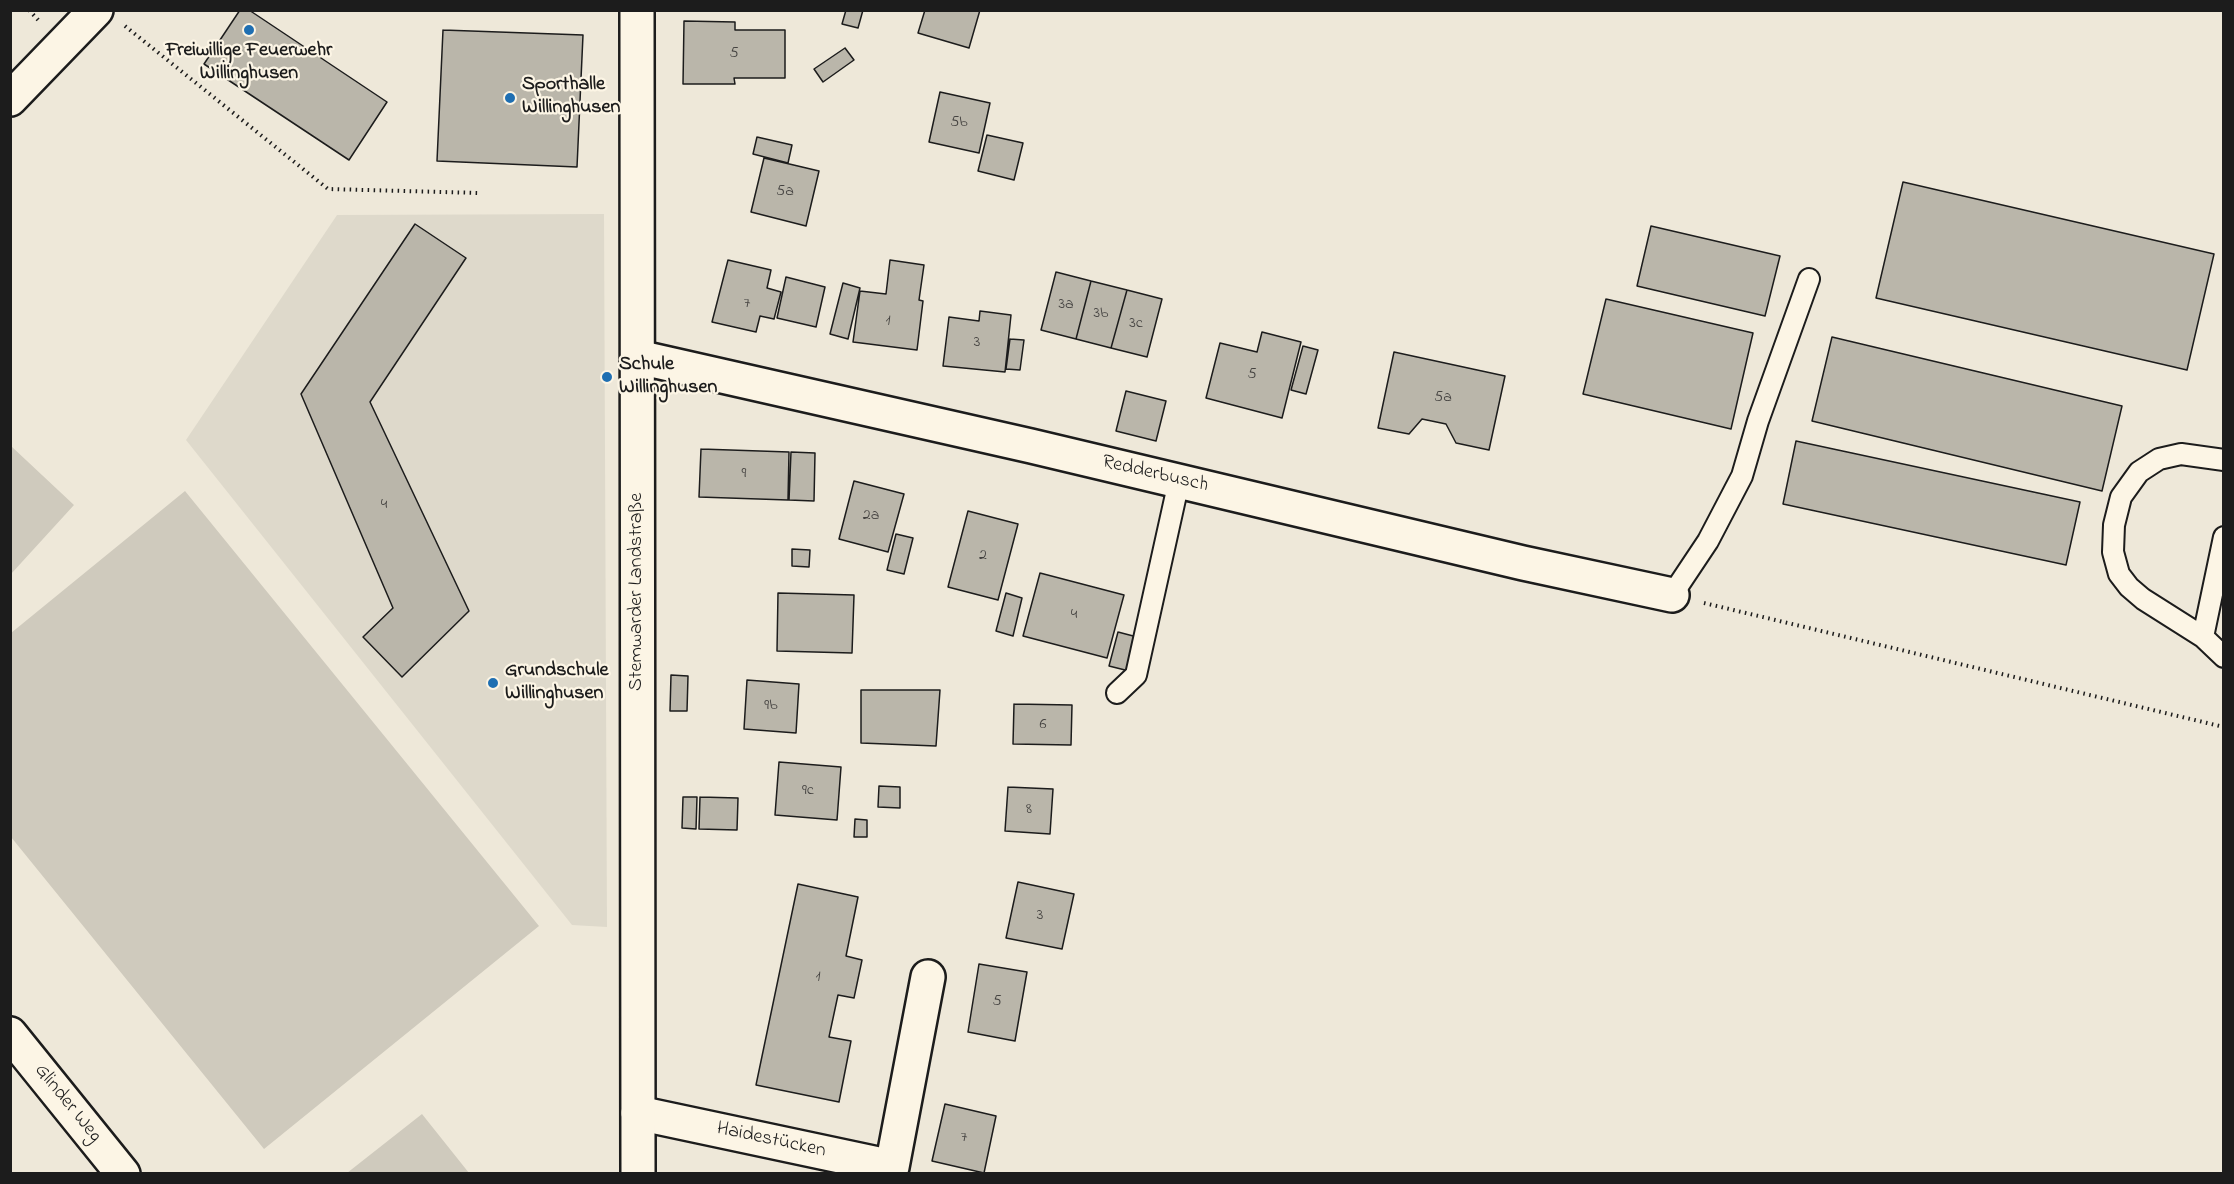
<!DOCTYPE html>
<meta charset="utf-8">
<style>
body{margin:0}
#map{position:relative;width:2234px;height:1184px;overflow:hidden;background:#eee8d9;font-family:"Indie Flower",sans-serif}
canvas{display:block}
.frame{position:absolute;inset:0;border:12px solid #1c1c1c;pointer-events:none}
</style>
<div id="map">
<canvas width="2234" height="1184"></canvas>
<div class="frame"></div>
</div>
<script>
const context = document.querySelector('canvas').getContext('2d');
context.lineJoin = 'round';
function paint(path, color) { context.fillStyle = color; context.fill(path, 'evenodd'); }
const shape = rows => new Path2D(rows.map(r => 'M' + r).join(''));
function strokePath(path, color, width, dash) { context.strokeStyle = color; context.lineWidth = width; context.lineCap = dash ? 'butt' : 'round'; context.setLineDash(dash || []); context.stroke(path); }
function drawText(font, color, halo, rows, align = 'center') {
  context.font = font + ' "Indie Flower",sans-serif'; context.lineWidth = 4.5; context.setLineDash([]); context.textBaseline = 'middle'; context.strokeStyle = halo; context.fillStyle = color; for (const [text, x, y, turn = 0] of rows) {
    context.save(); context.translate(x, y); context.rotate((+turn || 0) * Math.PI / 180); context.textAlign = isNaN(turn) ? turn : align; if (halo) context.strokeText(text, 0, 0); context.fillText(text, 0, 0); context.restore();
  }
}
const built = shape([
 [604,214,607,927,572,925,186,440,337,215]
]);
const green = shape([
 [11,446,74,505,11,574,10,574],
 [185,491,539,926,264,1149,11,837,11,633],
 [422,1114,469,1173,347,1173]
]);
const building = shape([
 [240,10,249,10,387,102,349,160,204,64,240,10],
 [846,10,863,10,858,28,842,24,846,10],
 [925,10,980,10,969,48,918,33,925,10],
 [684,21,735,22,735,30,785,30,785,78,734,78,735,84,683,84,684,21],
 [443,30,583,35,577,167,437,161,443,30],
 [845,48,854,60,823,82,814,69,845,48],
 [940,92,990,103,979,153,929,142,940,92],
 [987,135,1023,143,1014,180,978,171,987,135],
 [757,137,792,145,788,163,753,154,757,137],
 [764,158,819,171,806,226,751,212,764,158],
 [1903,182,2214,254,2187,370,1876,298,1903,182],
 [415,224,466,258,370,402,469,611,402,677,363,637,393,608,301,394,415,224],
 [1651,226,1780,256,1765,316,1637,286,1651,226],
 [728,260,771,270,767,288,781,292,774,319,760,316,756,332,712,322,728,260],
 [890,260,924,265,919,300,923,301,917,350,853,342,860,291,886,294,890,260],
 [1056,272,1091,281,1076,339,1041,330,1056,272],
 [786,277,825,287,816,327,777,318,786,277],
 [1091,281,1127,290,1111,348,1076,339,1091,281],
 [843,283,860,288,848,339,830,334,843,283],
 [1127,290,1162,299,1147,357,1111,348,1127,290],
 [1606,299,1753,333,1731,429,1583,394,1606,299],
 [980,311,1011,315,1005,372,943,366,949,317,979,321,980,311],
 [1262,332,1301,342,1282,418,1206,398,1220,343,1257,352,1262,332],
 [1832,337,2122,406,2102,491,1812,421,1832,337],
 [1010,339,1024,340,1020,370,1006,369,1010,339],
 [1303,346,1318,350,1306,394,1291,390,1303,346],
 [1394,352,1505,376,1489,450,1456,443,1446,424,1422,419,1409,434,1378,428,1394,352],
 [1126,391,1166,401,1156,441,1116,431,1126,391],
 [1796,441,2080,502,2066,565,1783,504,1796,441],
 [701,449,789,452,788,500,699,497,701,449],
 [791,452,815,453,814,501,789,500,791,452],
 [854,481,904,494,888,552,839,539,854,481],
 [968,511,1018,524,998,600,948,587,968,511],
 [896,534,913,538,904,574,887,570,896,534],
 [792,549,810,550,809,567,792,566,792,549],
 [1040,573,1124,595,1107,658,1023,636,1040,573],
 [778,593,854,595,852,653,777,651,778,593],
 [1006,593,1022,598,1013,636,996,631,1006,593],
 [1118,632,1137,637,1129,671,1109,666,1118,632],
 [671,675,688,676,687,711,670,711,671,675],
 [747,680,799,684,796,733,744,729,747,680],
 [861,690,940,690,936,746,861,743,861,690],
 [1014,704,1072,705,1071,745,1013,744,1014,704],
 [779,762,841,767,837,820,775,815,779,762],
 [879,786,900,787,900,808,878,807,879,786],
 [1008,787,1053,789,1050,834,1005,831,1008,787],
 [683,797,697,797,696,829,682,828,683,797],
 [700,797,738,798,737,830,699,829,700,797],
 [855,819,867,820,867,837,854,837,855,819],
 [1018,882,1074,894,1062,949,1006,938,1018,882],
 [798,884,858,897,846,956,862,960,854,998,838,995,829,1037,851,1041,839,1102,756,1085,798,884],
 [979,964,1027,972,1015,1041,968,1032,979,964],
 [945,1104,996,1116,984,1173,932,1161,945,1104]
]);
const path = shape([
 [29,10,40,22],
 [125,26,328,189,480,193],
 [1704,603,2224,727]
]);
const service = shape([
 [2224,537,2203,637,2224,657],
 [1672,595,1708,541,1742,476,1758,421,1809,279],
 [2203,637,2143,599,2129,587,2119,574,2113,552,2114,525,2121,497,2139,472,2159,459,2181,454,2224,460],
 [1117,693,1136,675,1179,481]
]);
const minor = shape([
 [10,99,96,10],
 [638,357,1031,446,1523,563,1672,595],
 [638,1113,892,1167,928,977]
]);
const tertiary = shape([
 [637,10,638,1174],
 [10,1034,123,1174]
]);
const markers = [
 [249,30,6,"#1f6fb2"],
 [510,98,6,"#1f6fb2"],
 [607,377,6,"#1f6fb2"],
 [493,683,6,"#1f6fb2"]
];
const numberNames = [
 ["5",734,54],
 ["5b",959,123],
 ["5a",785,192],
 ["7",747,304],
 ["3a",1066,305],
 ["3b",1101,314],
 ["1",888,321],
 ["3c",1136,324],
 ["3",977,343],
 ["5",1252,375],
 ["5a",1443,398],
 ["9",744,474],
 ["4",384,505],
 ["2a",871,516],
 ["2",983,556],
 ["4",1074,615],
 ["9b",771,706],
 ["6",1043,725],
 ["9c",808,791],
 ["8",1029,810],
 ["3",1040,916],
 ["1",818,977],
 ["5",997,1002],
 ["7",964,1138]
];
const poiNames = [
 ["Freiwillige Feuerwehr",249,52,"center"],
 ["Willinghusen",249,75,"center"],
 ["Sporthalle",522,86],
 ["Willinghusen",522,109],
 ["Schule",619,366],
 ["Willinghusen",619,389],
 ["Grundschule",505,672],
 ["Willinghusen",505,695]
];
const streetNames = [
 ["Redderbusch",1155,475,13],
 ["Stemwarder Landstraße",638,592,-90],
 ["Glinder Weg",67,1104,51],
 ["Haidestücken",771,1141,12]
];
paint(built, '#ded9cb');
paint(green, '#cfcabd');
paint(building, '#bab6aa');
strokePath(building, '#1c1c1c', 1.5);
strokePath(service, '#1c1c1c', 24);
strokePath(minor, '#1c1c1c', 38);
strokePath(tertiary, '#1c1c1c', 38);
strokePath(path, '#1c1c1c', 4, [1.5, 4.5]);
strokePath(service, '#fcf5e5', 20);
strokePath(minor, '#fcf5e5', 33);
strokePath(tertiary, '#fcf5e5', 33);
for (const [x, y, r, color] of markers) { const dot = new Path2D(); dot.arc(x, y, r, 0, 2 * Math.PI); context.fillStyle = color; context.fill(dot); strokePath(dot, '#fcf5e5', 2); }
drawText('16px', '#444240', null, numberNames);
drawText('bold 20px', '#1c1c1c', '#fcf5e5', poiNames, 'left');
drawText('20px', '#1c1c1c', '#fcf5e5', streetNames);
</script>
